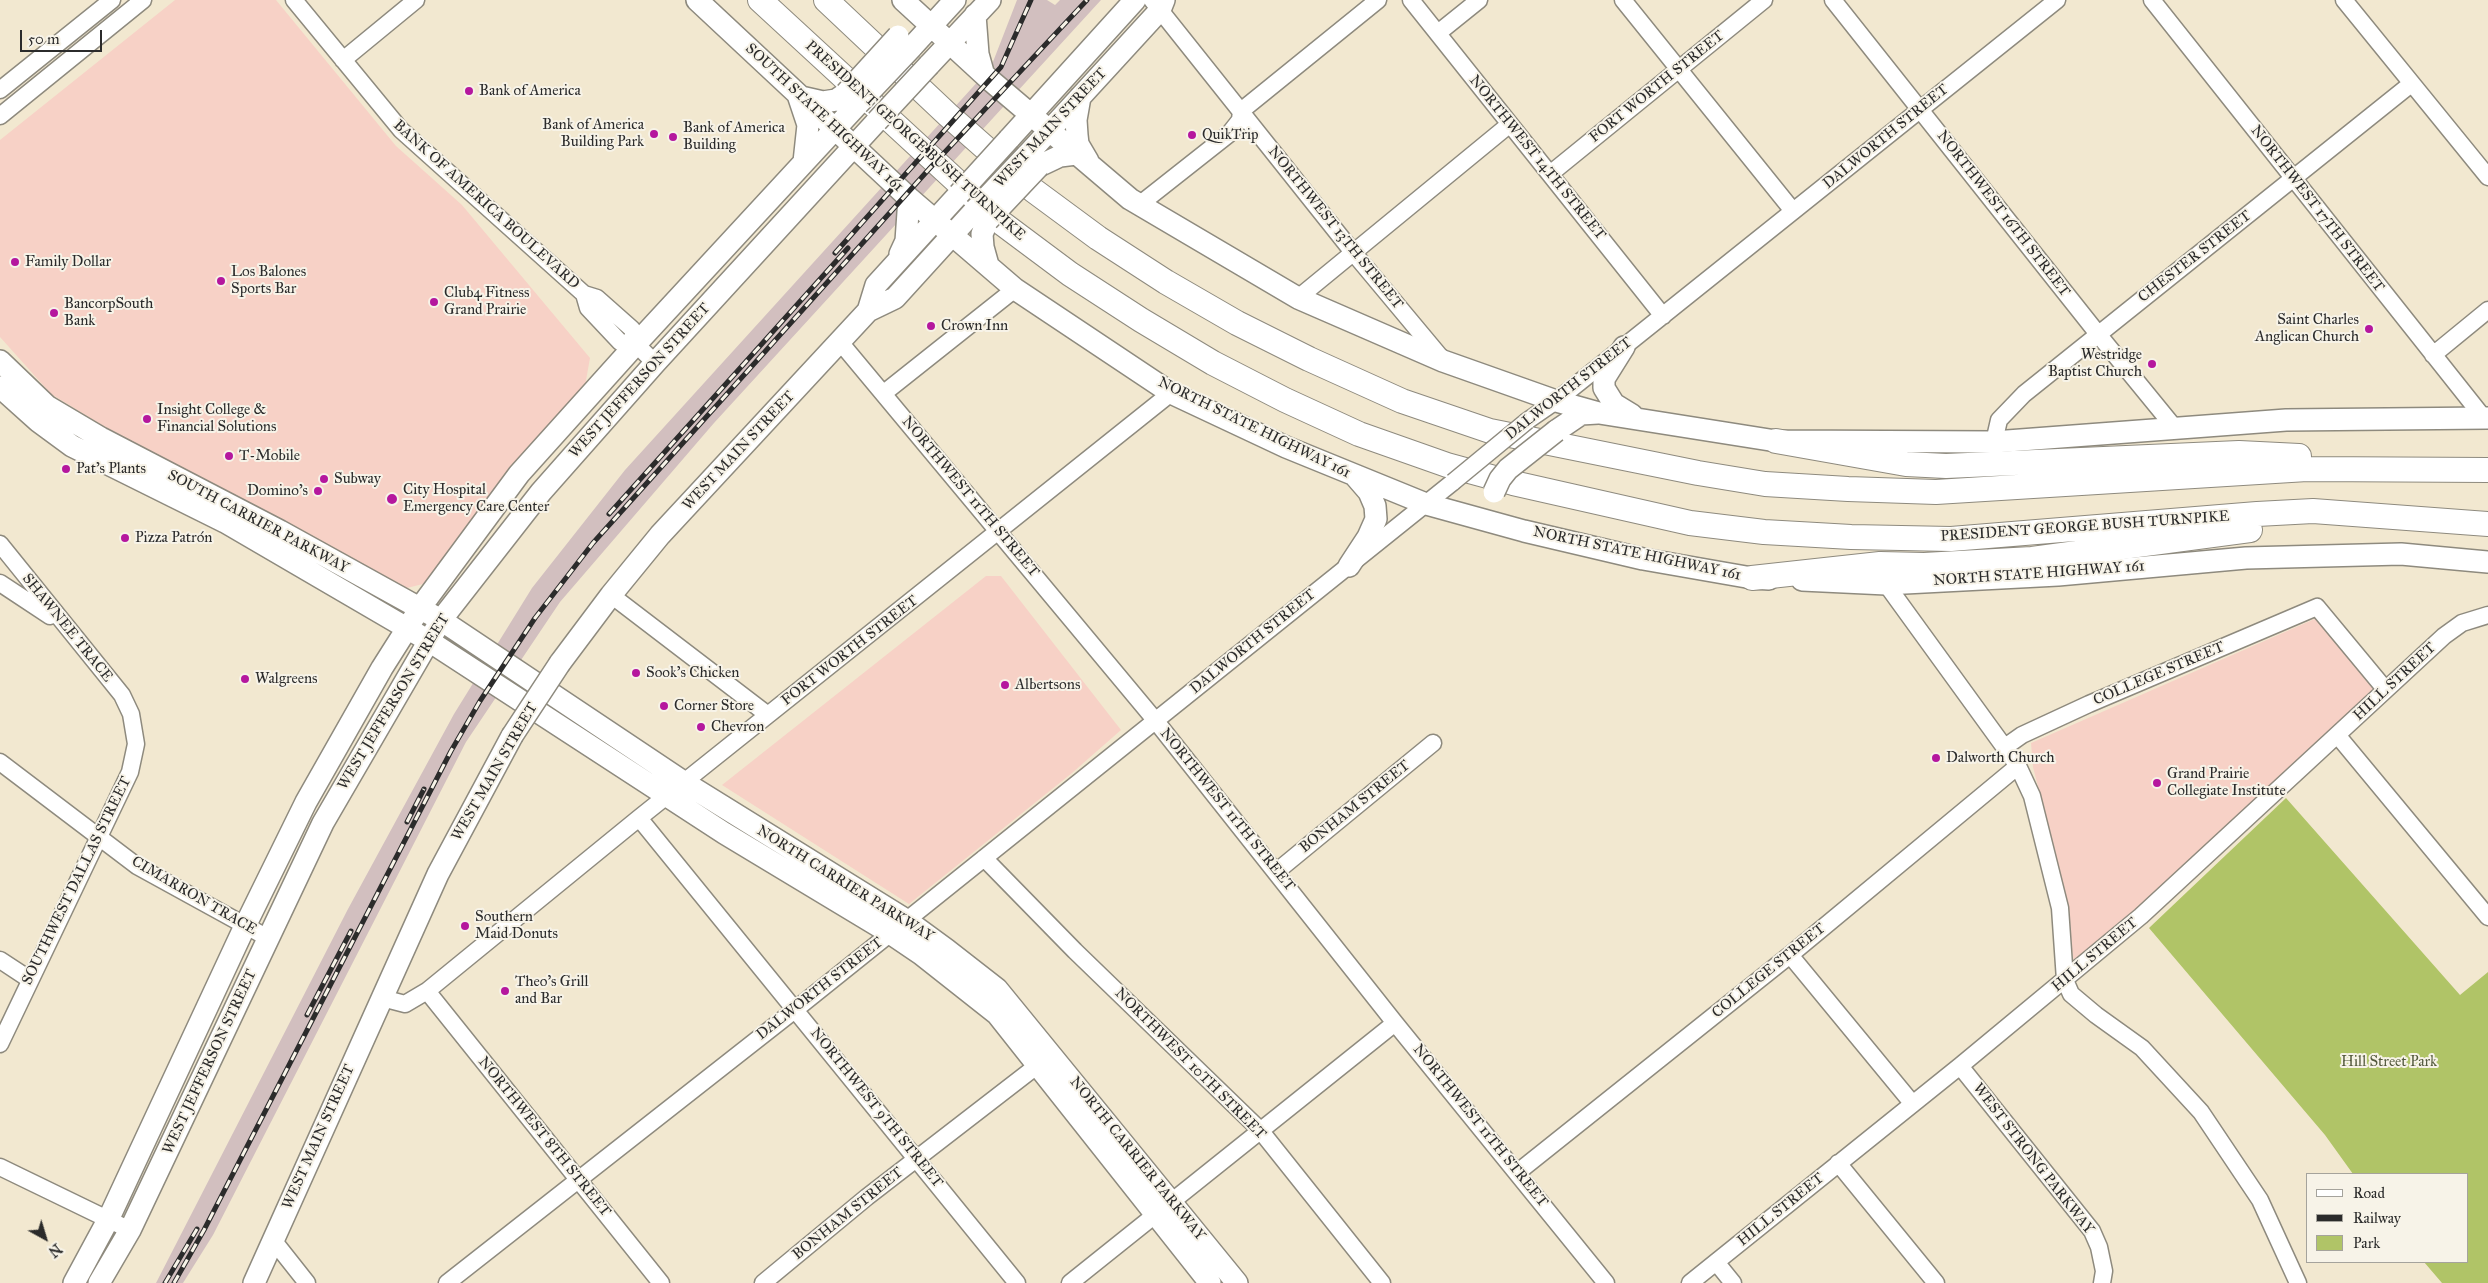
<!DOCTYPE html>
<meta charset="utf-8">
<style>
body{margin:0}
#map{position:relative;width:2488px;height:1283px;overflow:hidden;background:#f2e8d0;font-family:"IM FELL Great Primer",serif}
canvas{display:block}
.legend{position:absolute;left:2306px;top:1173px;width:162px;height:90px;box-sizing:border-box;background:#f7f3e8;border:1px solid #a5a39c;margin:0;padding:6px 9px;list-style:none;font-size:15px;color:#2b2b2b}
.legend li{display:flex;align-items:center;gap:10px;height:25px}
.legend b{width:25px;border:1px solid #a5a39c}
.north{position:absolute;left:20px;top:1213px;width:50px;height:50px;-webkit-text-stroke:4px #f7f3e8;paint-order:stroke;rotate:141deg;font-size:14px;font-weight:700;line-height:20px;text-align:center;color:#2b2b2b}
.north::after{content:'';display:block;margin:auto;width:18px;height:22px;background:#2b2b2b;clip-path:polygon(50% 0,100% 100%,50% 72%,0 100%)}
.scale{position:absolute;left:20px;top:30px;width:82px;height:22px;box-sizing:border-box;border:2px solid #2b2b2b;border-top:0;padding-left:6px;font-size:15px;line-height:18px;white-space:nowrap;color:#2b2b2b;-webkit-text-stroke:4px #f7f3e8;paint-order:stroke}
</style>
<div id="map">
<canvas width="2488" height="1283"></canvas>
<ul class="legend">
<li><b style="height:6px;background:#fff"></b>Road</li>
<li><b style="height:6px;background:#2b2b2b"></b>Railway</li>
<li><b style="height:14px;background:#b0c467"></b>Park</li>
</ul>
<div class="north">N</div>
<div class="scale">50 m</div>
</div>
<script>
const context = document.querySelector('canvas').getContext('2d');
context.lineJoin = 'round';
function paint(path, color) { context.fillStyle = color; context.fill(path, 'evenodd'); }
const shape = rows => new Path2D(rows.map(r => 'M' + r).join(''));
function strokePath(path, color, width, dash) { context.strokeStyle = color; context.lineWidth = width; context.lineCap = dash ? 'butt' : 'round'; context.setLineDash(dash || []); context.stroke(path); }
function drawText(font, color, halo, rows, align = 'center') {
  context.font = font + ' "IM FELL Great Primer",serif'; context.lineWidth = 4; context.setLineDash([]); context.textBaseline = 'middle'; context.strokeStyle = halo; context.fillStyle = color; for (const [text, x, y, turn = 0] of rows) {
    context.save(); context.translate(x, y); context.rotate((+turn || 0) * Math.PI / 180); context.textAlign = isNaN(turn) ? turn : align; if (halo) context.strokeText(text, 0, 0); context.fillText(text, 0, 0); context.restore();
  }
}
const built = shape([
 [175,0,276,0,396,146,462,205,590,358,585,386,427,583,407,588,151,455,51,394,0,337,0,140],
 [986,576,1001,576,1121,730,1072,773,909,904,722,785],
 [2317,618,2373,688,2372,694,2140,910,2074,962,2054,849,2033,767,2031,743]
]);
const industrial = shape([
 [1017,0,1047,0,1055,5,1060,0,1101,0,714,423,560,602,466,742,213,1235,183,1283,156,1283,348,909,454,714,532,588,625,470,991,67]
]);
const green = shape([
 [2286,798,2460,995,2488,972,2488,1283,2442,1283,2424,1262,2467,1262,2467,1174,2353,1174,2325,1135,2149,928]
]);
const minor = shape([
 [294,0,401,130,584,294,597,298,632,329,636,344,655,363],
 [1152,0,1352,251,1443,360],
 [1411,0,1663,316],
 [1623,0,1793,211],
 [1833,0,2098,334,2174,427],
 [2152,0,2483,417],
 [2344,0,2488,177],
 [1438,33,1479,0],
 [343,60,416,0],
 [0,90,112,0],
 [0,116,143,0],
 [1550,174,1764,0],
 [1139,205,1229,134,1240,120,1241,111,1378,0],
 [584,294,588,308,620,342,636,344],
 [1298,298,1510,124],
 [840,342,1155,720,1395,1023,1606,1283],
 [2433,355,2488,310],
 [884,393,1015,289],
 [1527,421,1556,401,2057,0],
 [1994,442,1999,420,2024,394,2411,84],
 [0,544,122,695,131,714,136,744,130,772,0,1044],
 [0,583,50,616],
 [1886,584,2018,766,2032,796,2060,908,2065,980,2071,994,2096,1015,2142,1048,2201,1112,2260,1200,2298,1283],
 [611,595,768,715],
 [2338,736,2488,917],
 [2005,747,2022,735,2089,704,2317,607,2385,689],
 [0,762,137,866,268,938],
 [639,818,1017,1283],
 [984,858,1075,951,1260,1130,1382,1283],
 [1276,872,1433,743],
 [1790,955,1912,1103],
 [0,960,29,979],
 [427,991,661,1283],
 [382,998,405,1004,427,991,639,818,1171,393],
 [1960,1066,2092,1231,2099,1247,2104,1271,2102,1283],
 [1838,1163,1936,1283],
 [0,1167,130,1230],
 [1518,1172,1790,955,2018,766],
 [273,1240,307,1283],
 [1716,1262,1733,1283],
 [447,1283,796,1009,1453,482],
 [763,1283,867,1197,1047,1058],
 [1070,1283,1395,1023],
 [1690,1283,1960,1066,2141,916,2444,636,2462,623,2488,615]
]);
const major = shape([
 [697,0,909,198,1015,289,1171,393,1286,447,1426,504,1524,531,1643,559,1752,578,1769,579],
 [903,0,990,80,1130,199,1298,298,1443,361,1556,401,1599,413,1776,441,1994,442,2286,420,2488,418],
 [975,15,978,54,983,72],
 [911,48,955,0],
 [929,65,990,0],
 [798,95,808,125,804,162],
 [801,97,823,102,836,100,846,93],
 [1080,97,1076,120,1077,135,1078,144,1088,161],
 [1009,139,1135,0],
 [1027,155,1160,10,1164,0],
 [1039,166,1060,156,1076,154],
 [900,254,906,241,909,198],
 [988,265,983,247,982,234,988,220],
 [868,311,876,285,959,194],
 [1624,347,1604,379,1604,388,1614,404,1632,415],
 [0,361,47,406,101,438,280,531,441,620,685,783,906,920,947,950,997,989,1237,1283],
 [0,387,38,421,72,446,225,522,429,641,724,833,890,933,921,954,997,1014,1210,1283],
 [1556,431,1581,414,1598,413],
 [1349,566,1368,537,1376,519,1375,506,1369,492,1356,477],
 [1802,580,1886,584,2058,575,2246,558,2401,554,2488,562],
 [560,663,611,595,660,535,868,311,895,298,976,209],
 [74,1283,108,1220,245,926,306,802,382,668,420,608,519,474,636,344,858,104],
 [99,1283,130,1230,323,823,441,620,541,492,655,363,877,121],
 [254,1283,438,874,512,736]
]);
const highway = shape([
 [760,0,1003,224,1070,274,1141,320,1213,363,1285,400,1359,434,1447,465,1513,483,1690,523,1764,532,1851,537,1951,539,2257,514,2313,511,2488,524],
 [826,0,948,115,1033,190,1098,238,1166,282,1237,323,1309,359,1402,401,1490,431,1698,473,1765,484,1848,489,1936,492,2307,469,2488,470],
 [1776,441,1906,464,1946,466,2239,453,2299,456],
 [1752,578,1880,564,1924,565,2032,559,2250,530]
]);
const rail = shape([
 [835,253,1001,67,1031,0],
 [609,514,848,248],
 [407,822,424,789],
 [307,1015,351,931],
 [165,1283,197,1229],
 [174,1283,204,1230,451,751,480,701,535,618,593,543,930,168,1087,0]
]);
const minorBridge = shape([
 [1453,482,1527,421]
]);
const majorBridge = shape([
 [846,93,898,36],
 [858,104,911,48],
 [877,121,929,65],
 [959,194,1009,139],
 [976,209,1027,155],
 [988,220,1039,166],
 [1494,492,1500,479,1508,469,1556,431],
 [512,736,560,663]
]);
const markers = [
 [469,91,5,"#b5179e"],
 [654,134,5,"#b5179e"],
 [1192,135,5,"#b5179e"],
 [673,137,5,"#b5179e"],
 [15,262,5,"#b5179e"],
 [221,281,5,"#b5179e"],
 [434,302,5,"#b5179e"],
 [54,313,5,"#b5179e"],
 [931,326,5,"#b5179e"],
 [2369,329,5,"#b5179e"],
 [2152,364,5,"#b5179e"],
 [147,419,5,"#b5179e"],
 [229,456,5,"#b5179e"],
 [66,469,5,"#b5179e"],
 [324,479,5,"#b5179e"],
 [318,491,5,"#b5179e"],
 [392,499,6,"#b5179e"],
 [125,538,5,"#b5179e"],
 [636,673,5,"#b5179e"],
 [245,679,5,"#b5179e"],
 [1005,685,5,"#b5179e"],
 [664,706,5,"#b5179e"],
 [701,727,5,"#b5179e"],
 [1936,758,5,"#b5179e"],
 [2157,783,5,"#b5179e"],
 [465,926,5,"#b5179e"],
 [505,991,5,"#b5179e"]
];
const streetNames = [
 ["FORT WORTH STREET",1657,87,-39],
 ["SOUTH STATE HIGHWAY 161",824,118,43],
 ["WEST MAIN STREET",1051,128,-47],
 ["DALWORTH STREET",1886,137,-39],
 ["PRESIDENT GEORGE BUSH TURNPIKE",915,141,42],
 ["NORTHWEST 14TH STREET",1537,158,51],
 ["BANK OF AMERICA BOULEVARD",486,205,42],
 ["NORTHWEST 17TH STREET",2317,209,52],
 ["NORTHWEST 16TH STREET",2003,214,52],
 ["NORTHWEST 13TH STREET",1335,228,51],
 ["CHESTER STREET",2195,257,-38],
 ["WEST JEFFERSON STREET",640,381,-48],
 ["DALWORTH STREET",1569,389,-38],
 ["NORTH STATE HIGHWAY 161",1254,428,26],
 ["WEST MAIN STREET",739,451,-47],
 ["NORTHWEST 11TH STREET",970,497,50],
 ["SOUTH CARRIER PARKWAY",258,522,28],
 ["PRESIDENT GEORGE BUSH TURNPIKE",2085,527,-4],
 ["NORTH STATE HIGHWAY 161",1637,554,12],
 ["NORTH STATE HIGHWAY 161",2039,574,-4],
 ["SHAWNEE TRACE",67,628,51],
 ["DALWORTH STREET",1253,642,-39],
 ["FORT WORTH STREET",850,651,-38],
 ["COLLEGE STREET",2159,674,-23],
 ["HILL STREET",2395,682,-43],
 ["WEST JEFFERSON STREET",394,702,-59],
 ["WEST MAIN STREET",495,772,-60],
 ["BONHAM STREET",1355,807,-39],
 ["NORTHWEST 11TH STREET",1227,810,51],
 ["SOUTHWEST DALLAS STREET",77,881,-64],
 ["NORTH CARRIER PARKWAY",845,884,32],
 ["CIMARRON TRACE",194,896,30],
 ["HILL STREET",2095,955,-40],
 ["COLLEGE STREET",1769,971,-39],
 ["DALWORTH STREET",820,989,-38],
 ["WEST JEFFERSON STREET",210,1062,-65],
 ["NORTHWEST 10TH STREET",1190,1064,45],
 ["NORTHWEST 9TH STREET",876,1108,51],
 ["NORTHWEST 11TH STREET",1480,1126,51],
 ["WEST MAIN STREET",319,1137,-66],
 ["NORTHWEST 8TH STREET",544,1137,51],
 ["NORTH CARRIER PARKWAY",1137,1159,51],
 ["WEST STRONG PARKWAY",2033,1159,52],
 ["HILL STREET",1781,1210,-39],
 ["BONHAM STREET",848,1214,-39]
];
const poiNames = [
 ["Bank of America",479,91],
 ["Bank of America",644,125,"right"],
 ["Building Park",644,142,"right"],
 ["Bank of America",683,128],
 ["Building",683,145],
 ["QuikTrip",1202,135],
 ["Family Dollar",25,262],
 ["Los Balones",231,272],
 ["Sports Bar",231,289],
 ["Club4 Fitness",444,293],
 ["Grand Prairie",444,310],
 ["BancorpSouth",64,304],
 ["Bank",64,321],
 ["Saint Charles",2359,320,"right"],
 ["Anglican Church",2359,337,"right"],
 ["Crown Inn",941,326],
 ["Westridge",2142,355,"right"],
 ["Baptist Church",2142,372,"right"],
 ["Insight College &",157,410],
 ["Financial Solutions",157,427],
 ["T-Mobile",239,456],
 ["Pat's Plants",76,469],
 ["Subway",334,479],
 ["City Hospital",403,490],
 ["Emergency Care Center",403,507],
 ["Domino's",308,491,"right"],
 ["Pizza Patrón",135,538],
 ["Sook's Chicken",646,673],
 ["Walgreens",255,679],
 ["Albertsons",1015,685],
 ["Corner Store",674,706],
 ["Chevron",711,727],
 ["Dalworth Church",1946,758],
 ["Grand Prairie",2167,774],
 ["Collegiate Institute",2167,791],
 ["Southern",475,917],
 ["Maid Donuts",475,934],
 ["Theo's Grill",515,982],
 ["and Bar",515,999]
];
const parkNames = [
 ["Hill Street Park",2389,1062]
];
paint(built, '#f7d1c6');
paint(industrial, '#d2bfbf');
paint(green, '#b0c467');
strokePath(minor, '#8e8a7e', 19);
strokePath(major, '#8e8a7e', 24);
strokePath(highway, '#8e8a7e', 26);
strokePath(minor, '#fff', 16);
strokePath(major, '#fff', 21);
strokePath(highway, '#fff', 24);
strokePath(rail, '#2b2b2b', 5);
strokePath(rail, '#f7f3e8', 3, [9]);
strokePath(minorBridge, '#8e8a7e', 19, []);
strokePath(majorBridge, '#8e8a7e', 24, []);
strokePath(minorBridge, '#fff', 16);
strokePath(majorBridge, '#fff', 21);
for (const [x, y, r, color] of markers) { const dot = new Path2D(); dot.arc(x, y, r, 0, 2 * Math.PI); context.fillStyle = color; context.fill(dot); strokePath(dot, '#f7f3e8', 2); }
drawText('15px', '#2b2b2b', '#f7f3e8', streetNames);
drawText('15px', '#2b2b2b', '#f7f3e8', poiNames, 'left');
drawText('15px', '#53593d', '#f7f3e8', parkNames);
</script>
